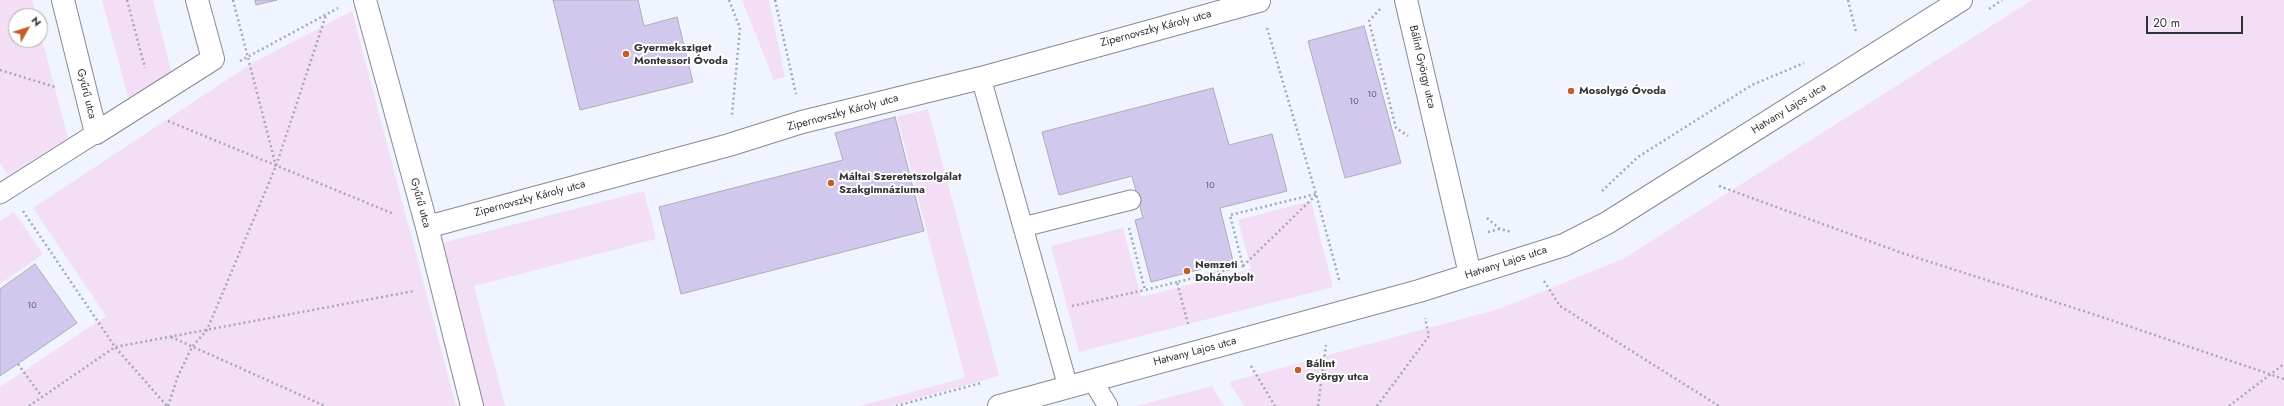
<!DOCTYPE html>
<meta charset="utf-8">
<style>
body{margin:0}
#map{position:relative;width:2284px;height:406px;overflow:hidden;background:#f0f4fe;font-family:Jost,sans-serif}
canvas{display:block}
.north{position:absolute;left:8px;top:8px;width:40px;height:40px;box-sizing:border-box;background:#fff;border:1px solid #acadaf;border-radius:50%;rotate:51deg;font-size:11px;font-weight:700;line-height:16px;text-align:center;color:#303236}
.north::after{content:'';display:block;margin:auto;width:14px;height:18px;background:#c35e2c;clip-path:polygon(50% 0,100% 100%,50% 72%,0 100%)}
.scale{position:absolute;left:2146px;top:16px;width:97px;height:18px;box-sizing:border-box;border:2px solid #303236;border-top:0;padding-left:5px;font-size:12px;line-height:14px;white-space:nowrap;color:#303236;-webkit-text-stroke:3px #fff;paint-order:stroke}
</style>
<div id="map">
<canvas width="2284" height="406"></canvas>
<div class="north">N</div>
<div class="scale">20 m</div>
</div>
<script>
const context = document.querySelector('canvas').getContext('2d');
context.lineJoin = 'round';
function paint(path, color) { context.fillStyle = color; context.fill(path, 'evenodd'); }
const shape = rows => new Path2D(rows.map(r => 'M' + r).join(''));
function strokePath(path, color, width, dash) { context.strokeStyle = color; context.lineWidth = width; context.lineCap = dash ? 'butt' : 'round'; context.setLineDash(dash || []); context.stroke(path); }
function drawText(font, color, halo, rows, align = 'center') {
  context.font = font + ' Jost,sans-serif'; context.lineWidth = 4; context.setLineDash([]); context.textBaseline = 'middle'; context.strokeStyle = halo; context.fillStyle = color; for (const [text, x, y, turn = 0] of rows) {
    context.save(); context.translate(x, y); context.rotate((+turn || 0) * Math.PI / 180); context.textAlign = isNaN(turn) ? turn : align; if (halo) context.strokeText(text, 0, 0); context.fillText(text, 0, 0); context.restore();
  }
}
const green = shape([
 [0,0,32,0,36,16,16,16,16,40,40,40,40,32,68,138,8,175,0,163],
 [102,0,153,0,172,74,129,100],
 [742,0,769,0,785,77,774,80],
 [2032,0,2284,0,2284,406,1244,406,1229,382,1502,308,1623,259],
 [352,11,456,406,0,406,0,387,106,316,33,208,254,62],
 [928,109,999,376,890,406,859,406,965,378,897,117],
 [644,191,656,239,474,286,505,406,475,406,438,244],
 [1311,201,1333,287,1079,352,1051,246,1123,228,1141,297,1251,269,1238,220],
 [14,212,43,254,0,284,0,221],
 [1212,386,1224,406,1136,406]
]);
const building = shape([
 [255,0,277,0,256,5,255,0],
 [553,0,638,0,644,26,677,17,693,82,580,110,553,0],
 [1364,26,1401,163,1345,178,1308,41,1364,26],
 [1213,88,1229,145,1272,134,1287,191,1220,208,1233,261,1151,282,1135,220,1143,218,1132,176,1059,195,1042,132,1213,88],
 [895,117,924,231,681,294,659,207,843,160,835,133,895,117],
 [35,264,77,323,0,376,0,289,35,264]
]);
const path = shape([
 [127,0,145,68],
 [233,0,276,166],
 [729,0,740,28,732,115],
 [775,0,796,94],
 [1848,0,1856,32],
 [1380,9,1369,21,1396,128,1408,136],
 [1989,9,2002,0],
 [1267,28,1316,194,1340,283],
 [240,61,338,8],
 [0,70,55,87],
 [168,121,394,214],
 [1719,186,1902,253,2096,315,2284,379],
 [1602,191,1638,157,1752,85,1804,63],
 [23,211,115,347,167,406],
 [1487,218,1500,229,1512,232],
 [1129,228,1145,290,1177,282],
 [1488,232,1500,229],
 [1243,266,1316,195],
 [1544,281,1560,306,1719,406],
 [1072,306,1145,290],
 [1188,324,1177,282,1243,266,1230,215,1316,194],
 [171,337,325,406],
 [18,364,42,397],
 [1251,366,1275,406],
 [29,406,115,347,414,291],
 [168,406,178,376,192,347,207,330,276,166,326,15],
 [896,406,981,383],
 [1318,406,1326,345],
 [1377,406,1429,336,1425,318],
 [2229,406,2284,364]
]);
const service = shape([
 [981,78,1068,387],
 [0,194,96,133],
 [1023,227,1131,200],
 [1092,380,1108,406]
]);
const pedestrian = shape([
 [365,0,427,227,472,406],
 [427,227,729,145,802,122,981,78,1259,1]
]);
const minor = shape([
 [63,0,96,133,213,59,197,0],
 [1406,0,1470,274]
]);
const tertiary = shape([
 [999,406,1419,291,1564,245,1607,223,1961,0]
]);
const markers = [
 [626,54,4,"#c35e2c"],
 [1571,91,4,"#c35e2c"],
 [831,183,4,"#c35e2c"],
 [1187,271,4,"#c35e2c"],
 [1298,370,4,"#c35e2c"]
];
const numberNames = [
 ["10",1372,95],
 ["10",1354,102],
 ["10",1210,186],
 ["10",32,306]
];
const streetNames = [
 ["Zipernovszky Károly utca",1156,29,-15],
 ["Bálint György utca",1422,67,77],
 ["Gyűrű utca",86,94,76],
 ["Hatvany Lajos utca",1789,109,-32],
 ["Zipernovszky Károly utca",843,113,-15],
 ["Zipernovszky Károly utca",530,199,-15],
 ["Gyűrű utca",420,203,75],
 ["Hatvany Lajos utca",1506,263,-18],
 ["Hatvany Lajos utca",1195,352,-15]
];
const poiNames = [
 ["Gyermeksziget",634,48],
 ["Montessori Óvoda",634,61],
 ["Mosolygó Óvoda",1579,91],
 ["Máltai Szeretetszolgálat",839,177],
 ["Szakgimnáziuma",839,190],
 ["Nemzeti",1195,265],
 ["Dohánybolt",1195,278],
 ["Bálint",1306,364],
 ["György utca",1306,377]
];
paint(green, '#f3def5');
paint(building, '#d2c8ee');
strokePath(building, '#aeabb7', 1);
strokePath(service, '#868a96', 21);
strokePath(pedestrian, '#868a96', 24);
strokePath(minor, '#868a96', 24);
strokePath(tertiary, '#868a96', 24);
strokePath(path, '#a5a8b0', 2.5, [2, 3]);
strokePath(service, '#fff', 19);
strokePath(pedestrian, '#fff', 22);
strokePath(minor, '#fff', 22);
strokePath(tertiary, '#fff', 22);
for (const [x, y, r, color] of markers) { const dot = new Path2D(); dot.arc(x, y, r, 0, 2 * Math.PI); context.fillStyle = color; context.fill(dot); strokePath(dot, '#fff', 1.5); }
drawText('9px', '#585864', null, numberNames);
drawText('11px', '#303236', '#fff', streetNames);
drawText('bold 11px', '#303236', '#fff', poiNames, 'left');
</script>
